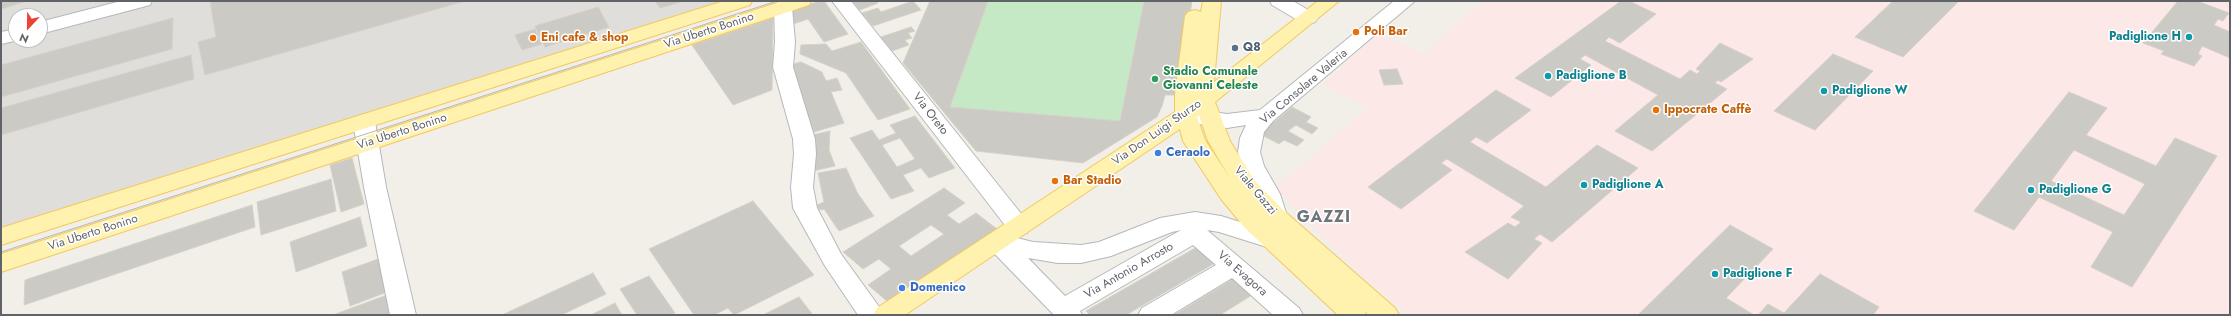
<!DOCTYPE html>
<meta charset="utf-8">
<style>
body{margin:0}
#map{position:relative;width:2231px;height:316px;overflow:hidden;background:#f1efe8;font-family:Jost,sans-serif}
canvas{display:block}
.frame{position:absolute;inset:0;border:2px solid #5f6368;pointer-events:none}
.north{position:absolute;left:8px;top:8px;width:40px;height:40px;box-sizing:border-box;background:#fff;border:1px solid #bfc1c3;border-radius:50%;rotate:202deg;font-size:11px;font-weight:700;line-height:16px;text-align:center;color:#5f6368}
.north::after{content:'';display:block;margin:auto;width:14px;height:18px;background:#ea4335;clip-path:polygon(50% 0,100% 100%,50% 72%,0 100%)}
</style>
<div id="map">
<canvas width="2231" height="316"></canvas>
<div class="frame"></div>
<div class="north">N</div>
</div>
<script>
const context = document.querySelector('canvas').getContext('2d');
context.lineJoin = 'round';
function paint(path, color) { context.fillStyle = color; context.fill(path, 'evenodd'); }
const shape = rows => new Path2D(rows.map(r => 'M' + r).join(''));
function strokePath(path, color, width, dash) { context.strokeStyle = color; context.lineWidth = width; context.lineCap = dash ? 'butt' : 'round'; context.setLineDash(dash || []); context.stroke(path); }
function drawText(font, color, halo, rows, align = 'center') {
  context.font = font + ' Jost,sans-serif'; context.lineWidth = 3; context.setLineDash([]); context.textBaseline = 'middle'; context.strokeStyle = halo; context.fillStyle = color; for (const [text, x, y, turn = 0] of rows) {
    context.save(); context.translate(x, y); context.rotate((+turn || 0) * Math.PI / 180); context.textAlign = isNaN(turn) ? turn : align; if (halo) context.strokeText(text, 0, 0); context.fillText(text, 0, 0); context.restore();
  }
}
const industrial = shape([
 [1,1,750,1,1,240],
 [16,16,40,16,40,40,16,40]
]);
const medical = shape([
 [1483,1,2230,1,2230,315,1409,315,1355,270,1275,188,1368,108,1323,84,1379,33,1424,54]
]);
const green = shape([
 [988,1,1144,1,1120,121,950,107]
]);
const building = shape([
 [1,1,27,1,1,9,1,1],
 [210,1,465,1,205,75,198,42,216,37,210,1],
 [655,1,684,1,660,8,655,1],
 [820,1,824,1,848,34,824,42,808,19,793,24,790,11,820,1],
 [852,1,876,1,878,3,860,10,852,1],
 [913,1,921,10,873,26,862,13,878,8,881,12,913,1],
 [930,1,988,1,950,107,1120,121,1144,1,1192,1,1178,95,1165,95,1162,106,1157,117,1083,163,976,151,903,63,930,1],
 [1621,1,1629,1,1656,14,1620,43,1609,37,1605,41,1680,79,1690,70,1697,74,1700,71,1696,69,1720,43,1753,59,1721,82,1718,80,1715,83,1727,89,1652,151,1615,131,1658,95,1585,55,1580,59,1591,65,1551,97,1515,78,1621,1],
 [1893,1,1959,1,1903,57,1855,37,1893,1],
 [2178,1,2197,1,2229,13,2223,21,2218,19,2214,25,2230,32,2230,58,2202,46,2198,54,2202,56,2194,66,2161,54,2164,51,2143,43,2178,1],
 [598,7,609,27,545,47,535,26,598,7],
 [173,18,172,49,1,97,1,65,173,18],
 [773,18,772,90,733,105,692,45,773,18],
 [911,27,915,31,908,33,912,38,905,40,909,45,892,51,881,37,911,27],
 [535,29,542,44,522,50,515,35,535,29],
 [861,42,910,109,878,120,846,73,800,54,801,45,826,44,832,51,861,42],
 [1833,54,1873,71,1815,130,1774,111,1833,54],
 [191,55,194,79,1,135,1,108,191,55],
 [801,62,822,72,826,81,837,78,842,90,831,92,844,123,814,132,786,66,801,62],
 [1397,69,1403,84,1384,85,1379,70,1397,69],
 [1496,90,1531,110,1487,143,1476,137,1470,142,1546,187,1597,145,1638,168,1552,242,1540,234,1534,239,1542,243,1508,279,1465,252,1508,223,1515,227,1521,222,1511,217,1524,206,1447,159,1441,163,1452,170,1401,209,1368,187,1496,90],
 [2069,92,2107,108,2086,135,2156,166,2175,138,2217,156,2132,287,2091,267,2113,232,2039,197,2014,230,1974,211,2069,92],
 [2074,150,2145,184,2124,215,2051,181,2074,150],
 [1292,107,1311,117,1306,122,1318,128,1312,134,1296,125,1288,131,1304,140,1297,146,1284,140,1279,144,1260,134,1292,107],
 [915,116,955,168,929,178,921,168,903,175,914,191,891,199,850,138,872,130,879,140,896,133,890,125,915,116],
 [900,138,915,159,897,167,882,145,900,138],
 [830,131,829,150,835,166,813,171,804,137,830,131],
 [352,158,364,204,341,212,330,165,352,158],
 [846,168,858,194,874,216,839,231,824,209,820,210,817,205,824,202,818,173,846,168],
 [331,179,336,211,261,235,257,202,331,179],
 [944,188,965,203,947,215,959,224,976,213,997,229,888,302,868,285,891,269,879,259,863,269,843,252,944,188],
 [931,225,944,234,911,256,899,246,931,225],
 [753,201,814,275,734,315,728,308,714,315,694,315,649,249,753,201],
 [252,205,255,227,24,305,25,280,252,205],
 [360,217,367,246,296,272,290,242,360,217],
 [1730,225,1773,249,1726,298,1754,315,1638,315,1730,225],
 [1197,247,1215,263,1126,315,1090,315,1086,311,1197,247],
 [378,259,387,292,350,306,342,272,378,259],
 [593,273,606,294,561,315,504,314,593,273],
 [1820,274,1879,307,1873,315,1758,315,1768,304,1784,313,1820,274],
 [649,276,675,313,670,315,637,315,620,289,649,276],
 [1233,279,1252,295,1220,315,1174,315,1233,279],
 [387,295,392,315,333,315,387,295],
 [799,297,813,315,763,315,799,297],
 [615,303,622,315,591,315,615,303]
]);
const minor = shape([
 [121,1,152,1,150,5,40,34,40,22,121,1],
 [783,1,790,3,792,7,795,42,793,67,815,139,816,154,813,187,817,208,841,254,885,315,858,315,825,266,793,208,791,187,794,154,793,139,773,67,775,42,774,7,776,3,783,1],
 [832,1,851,1,1027,221,1031,227,1027,233,1019,235,1011,233,832,1],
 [1270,1,1293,1,1315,14,1318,18,1315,22,1308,24,1301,22,1272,5,1270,1],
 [1394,1,1415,1,1273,121,1264,132,1260,152,1264,166,1280,194,1287,216,1283,222,1275,224,1267,222,1258,194,1242,166,1238,152,1240,138,1246,125,1227,128,1186,122,1179,120,1175,115,1179,110,1186,108,1227,114,1260,110,1394,1],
 [16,29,16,40,19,40,1,44,1,32,16,29],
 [364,115,372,117,375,122,386,187,416,315,390,315,364,187,353,122,356,117,364,115],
 [1195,212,1221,216,1278,234,1282,240,1278,246,1270,248,1219,232,1207,230,1299,308,1303,315,1273,315,1232,278,1171,315,1138,315,1142,308,1216,265,1193,245,1080,311,1082,315,1054,315,989,248,985,242,989,236,997,233,1033,242,1081,245,1099,242,1160,218,1195,212],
 [1181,230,1065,296,1028,258,1058,263,1081,263,1111,256,1172,232,1181,230]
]);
const major = shape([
 [724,1,752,1,750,5,1,245,1,228,724,1],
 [783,1,811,1,809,5,1,272,1,254,783,1],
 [1203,1,1221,1,1214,82,1318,1,1339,1,1215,102,1230,141,1254,180,1283,210,1395,308,1399,315,1369,315,1364,311,1367,315,1338,315,1245,228,1221,199,1183,141,1180,129,905,315,873,315,877,308,1175,112,1175,94,1185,16,1188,12,1195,10,1201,12,1203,1],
 [1199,115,1208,141,1230,178,1205,140,1197,117,1199,115]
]);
const tram = shape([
 [1,252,777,1]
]);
const markers = [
 [1356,32,4,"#e8710a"],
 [2189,37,4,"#0f9aa8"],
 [533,38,4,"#e8710a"],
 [1235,48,4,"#5c6f8a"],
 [1548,76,4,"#0f9aa8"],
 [1155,79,4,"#2e9e5b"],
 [1824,91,4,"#0f9aa8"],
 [1656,110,4,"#e8710a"],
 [1158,153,4,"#3f7fe0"],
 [1055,181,4,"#e8710a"],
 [1584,185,4,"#0f9aa8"],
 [2031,190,4,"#0f9aa8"],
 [1715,274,4,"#0f9aa8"],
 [902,288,4,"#3f7fe0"]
];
const streetNames = [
 ["Via Uberto Bonino",709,31,-18],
 ["Via Consolare Valeria",1304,87,-40],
 ["Via Oreto",930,114,52],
 ["Via Uberto Bonino",402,132,-18],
 ["Via Don Luigi Sturzo",1157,133,-35],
 ["Viale Gazzi",1255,191,50],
 ["Via Uberto Bonino",93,233,-18],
 ["Via Antonio Arrosto",1129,271,-30],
 ["Via Evagora",1242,274,41]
];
const foodNames = [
 ["Poli Bar",1364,32],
 ["Eni cafe & shop",541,38],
 ["Ippocrate Caffè",1664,110],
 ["Bar Stadio",1063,181]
];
const cultureNames = [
 ["Padiglione H",2181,37,"right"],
 ["Padiglione B",1556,76],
 ["Padiglione W",1832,91],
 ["Padiglione A",1592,185],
 ["Padiglione G",2039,190],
 ["Padiglione F",1723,274]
];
const serviceNames = [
 ["Q8",1243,48]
];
const leisureNames = [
 ["Stadio Comunale",1163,72],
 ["Giovanni Celeste",1163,86]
];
const shopNames = [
 ["Ceraolo",1166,153],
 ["Domenico",910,288]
];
const districtNames = [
 ["GAZZI",1324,218]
];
paint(industrial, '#e0deda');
paint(medical, '#fce8e6');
paint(green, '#c5e8c5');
paint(building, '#cccac5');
strokePath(building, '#d6d1c6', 1);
strokePath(minor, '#b5b8bc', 2);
strokePath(major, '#f2c960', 2);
paint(minor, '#fff');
paint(major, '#fff2af');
strokePath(tram, '#b6b7b8', 1);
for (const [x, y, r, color] of markers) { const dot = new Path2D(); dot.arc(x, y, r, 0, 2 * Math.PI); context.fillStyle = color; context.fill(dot); strokePath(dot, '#fff', 1.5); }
drawText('12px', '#5f6368', '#fff', streetNames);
drawText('bold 12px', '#c56008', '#fff', foodNames, 'left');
drawText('bold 12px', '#0d838f', '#fff', cultureNames, 'left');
drawText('bold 12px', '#4e5e75', '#fff', serviceNames, 'left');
drawText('bold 12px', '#27864d', '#fff', leisureNames, 'left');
drawText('bold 12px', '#366cbe', '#fff', shopNames, 'left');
context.letterSpacing = '1px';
drawText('bold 16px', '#70757a', '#fff', districtNames);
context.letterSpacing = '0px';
</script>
